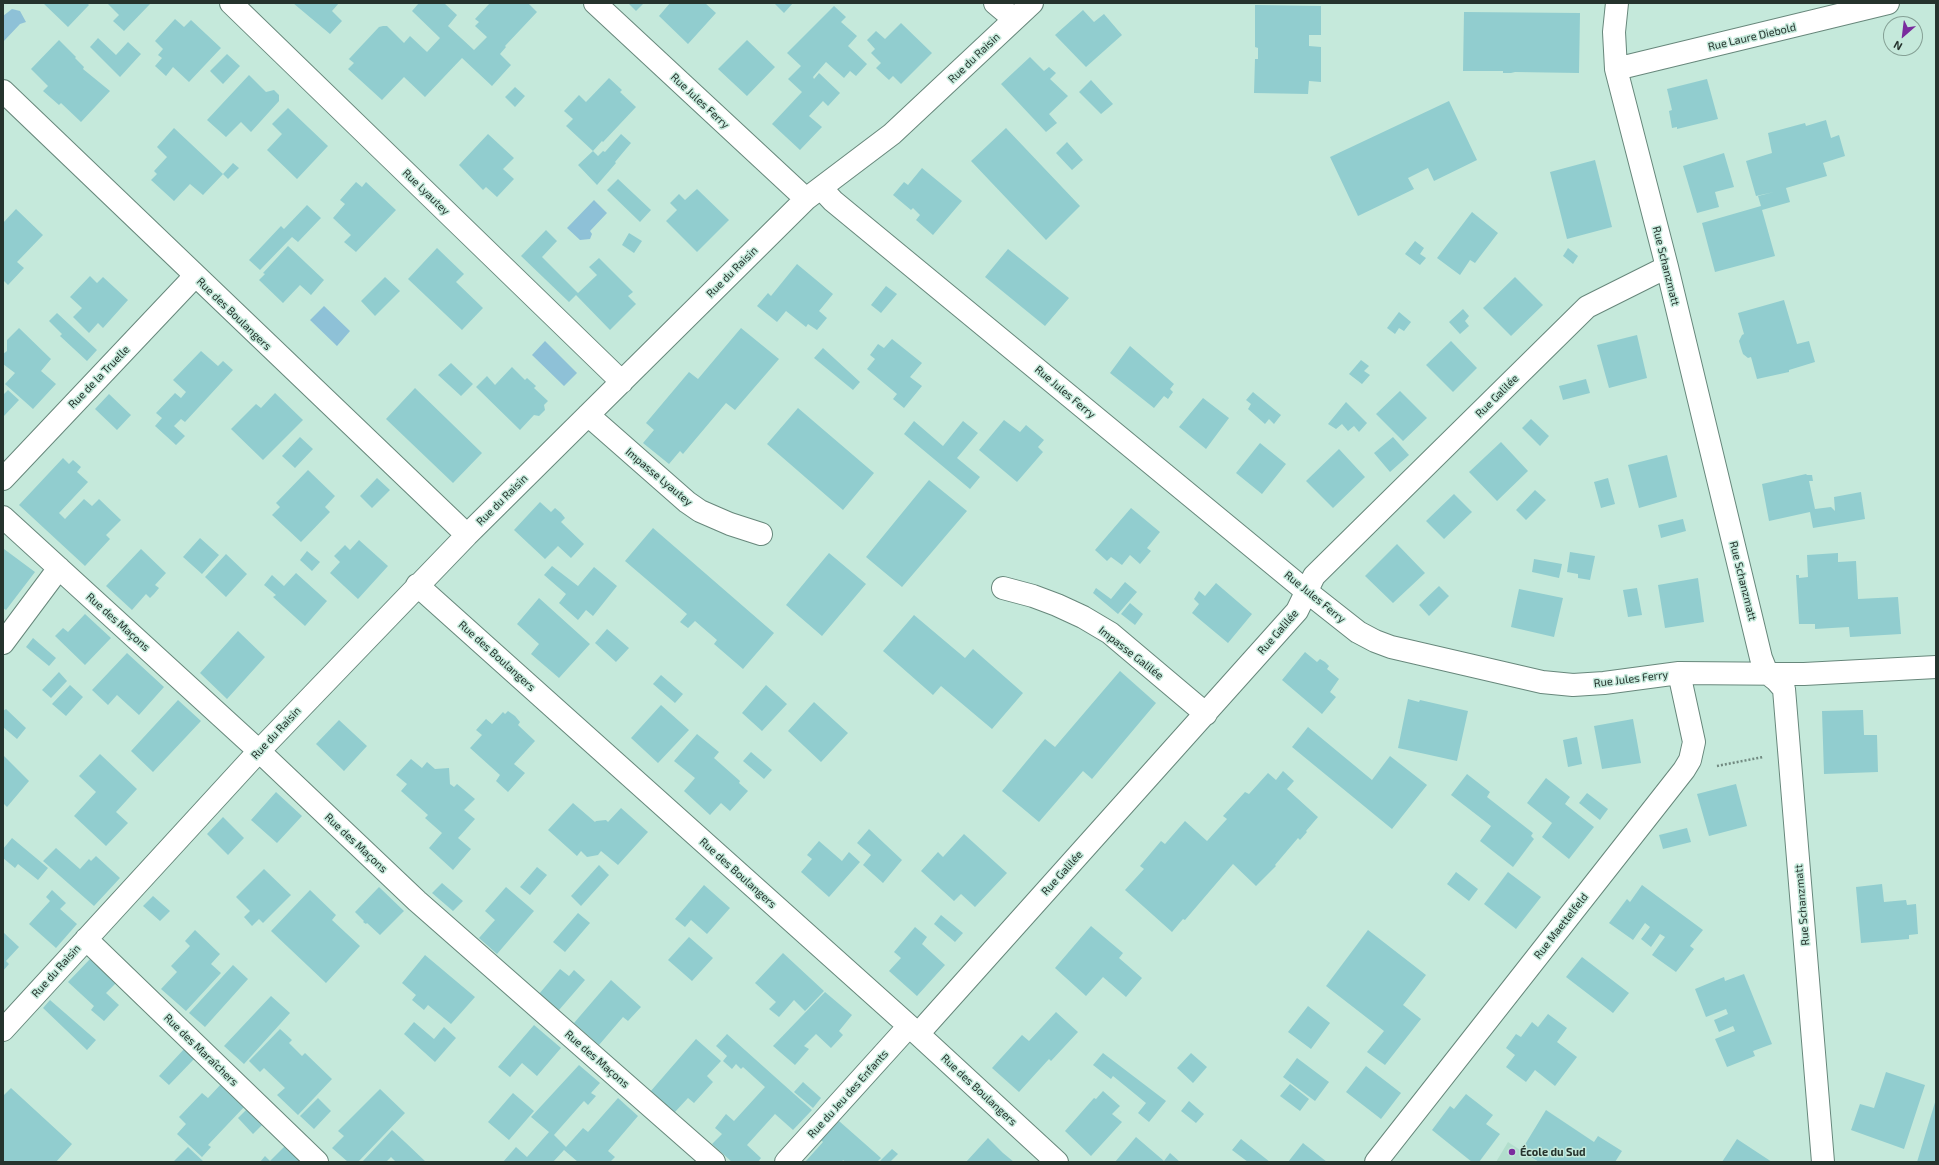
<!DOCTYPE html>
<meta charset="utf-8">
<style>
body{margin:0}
#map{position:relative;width:1939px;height:1165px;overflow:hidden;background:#c5e9db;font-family:"Exo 2",sans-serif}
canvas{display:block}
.frame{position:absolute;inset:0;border:4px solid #25332d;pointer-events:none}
.north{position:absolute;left:1883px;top:16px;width:40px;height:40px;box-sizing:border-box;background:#c5e9db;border:1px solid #85a095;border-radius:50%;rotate:208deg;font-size:11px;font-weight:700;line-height:16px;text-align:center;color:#25332d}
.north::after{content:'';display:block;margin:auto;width:14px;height:18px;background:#7a2c9e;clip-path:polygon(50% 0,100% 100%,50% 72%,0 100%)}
</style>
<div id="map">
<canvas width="1939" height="1165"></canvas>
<div class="frame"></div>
<div class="north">N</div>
</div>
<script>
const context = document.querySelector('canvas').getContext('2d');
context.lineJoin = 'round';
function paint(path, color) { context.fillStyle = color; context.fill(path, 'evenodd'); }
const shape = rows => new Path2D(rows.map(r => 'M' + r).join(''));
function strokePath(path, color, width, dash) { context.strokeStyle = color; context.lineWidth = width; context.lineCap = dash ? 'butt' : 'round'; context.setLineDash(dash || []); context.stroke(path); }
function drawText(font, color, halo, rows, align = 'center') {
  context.font = font + ' "Exo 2",sans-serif'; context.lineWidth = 3; context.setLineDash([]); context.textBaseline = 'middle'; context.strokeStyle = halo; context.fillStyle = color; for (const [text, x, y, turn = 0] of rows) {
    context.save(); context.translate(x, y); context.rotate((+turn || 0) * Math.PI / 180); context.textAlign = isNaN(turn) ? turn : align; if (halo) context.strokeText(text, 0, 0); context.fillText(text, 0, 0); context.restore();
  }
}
const built = shape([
 [1508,1142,1538,1162,1496,1162]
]);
const water = shape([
 [12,9,20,11,26,22,20,24,3,42,3,16],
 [594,200,607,213,590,231,592,234,590,239,580,240,567,228],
 [324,306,350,331,337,346,310,320],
 [545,341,577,373,564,386,532,355]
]);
const building = shape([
 [43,3,87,3,89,5,68,27],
 [107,3,151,3,124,31,113,21,119,15],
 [293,3,339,3,332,11,342,21,330,34],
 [419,3,444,3,457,15,448,26,474,50,487,37,475,26,479,22,475,19,490,3,528,3,537,12,505,46,506,47,500,54,511,65,492,86,462,58,425,97,404,77,382,100,348,69,354,63,349,59,379,27,383,26,387,26,404,43,410,36,427,52,440,38,412,11],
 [628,3,644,3,636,11],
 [670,3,705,3,716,13,688,44,659,16],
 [774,3,793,3,784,13],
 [1255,5,1321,6,1321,35,1309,35,1309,46,1321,47,1321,82,1309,81,1308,94,1254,93,1255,59,1258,59,1258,48,1255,47],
 [834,6,846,17,841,22,857,36,848,46,867,64,856,76,850,71,844,78,826,62,813,77,814,79,819,73,840,93,828,106,823,101,809,116,822,127,800,150,772,124,802,92,788,79,801,66,787,53],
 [1083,10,1094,22,1104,14,1122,35,1086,67,1055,35],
 [1464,12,1580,13,1579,73,1515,72,1511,73,1503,73,1503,71,1463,71],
 [175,19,184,27,191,20,221,48,189,82,173,67,166,76,155,66,162,58,158,55,163,49,155,41],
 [901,23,932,53,901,84,893,76,889,80,876,68,881,63,871,53,875,49,867,40,876,31,885,39],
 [98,38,116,55,128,42,141,54,120,77,90,47],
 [59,40,76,57,75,58,84,67,83,69,110,91,81,122,61,103,59,105,43,91,48,86,31,69],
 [747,40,775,67,747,96,718,69],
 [227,54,240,66,223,84,210,71],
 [1030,57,1044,71,1049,67,1056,73,1050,79,1068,96,1049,114,1057,123,1046,132,1001,84],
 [249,75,266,92,274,90,279,95,279,101,251,132,241,122,226,137,207,120],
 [609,78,622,90,620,92,636,107,603,142,602,141,593,151,566,126,573,119,564,111,579,95,586,102],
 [1707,79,1718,119,1677,129,1677,127,1672,128,1669,111,1672,110,1667,89],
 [1091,80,1113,104,1101,114,1079,92],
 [515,87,525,96,515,107,505,97],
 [1449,101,1477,160,1434,181,1428,168,1408,178,1414,189,1358,216,1330,157],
 [288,108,328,146,297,179,267,150,282,134,272,124],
 [1826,120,1831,138,1839,135,1845,156,1823,163,1827,176,1786,188,1790,202,1762,210,1775,256,1715,272,1702,223,1761,206,1758,196,1774,192,1756,196,1746,161,1772,153,1768,133,1805,123,1806,126],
 [174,128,223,174,233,163,239,168,228,179,223,174,203,195,190,184,174,201,151,180,157,174,154,171,167,157,157,147],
 [1006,128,1080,206,1046,240,971,161],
 [488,134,514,158,503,169,514,179,497,197,486,187,483,190,459,165],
 [621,134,631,143,615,162,616,163,597,185,578,165,593,151,598,156,603,151,605,152],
 [1067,142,1083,160,1072,170,1056,153],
 [1724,153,1734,187,1715,192,1719,207,1697,213,1683,166],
 [1595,160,1612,227,1567,239,1550,172],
 [922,168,962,201,933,235,916,220,920,215,913,208,911,210,893,195,904,182,908,185],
 [618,179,651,210,640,222,607,190],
 [356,182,362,187,366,182,396,210,356,252,344,242,351,235,333,218,345,204,340,200],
 [697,189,729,220,697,252,666,221,677,210,670,203,679,194,685,200],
 [307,205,321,218,298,242,292,237,260,270,249,260,281,226,284,229],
 [16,209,43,235,17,262,24,268,8,285,3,280,3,223],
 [1472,212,1498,233,1475,263,1470,260,1460,275,1437,258],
 [546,230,557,241,542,257,578,293,597,275,589,267,599,258,633,292,628,296,636,304,610,330,576,295,569,302,521,256],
 [629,233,642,241,634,253,622,245],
 [1415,241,1424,248,1420,254,1426,258,1420,265,1405,254],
 [288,246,324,280,311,295,300,285,283,303,259,280,265,274,263,273],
 [437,248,464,274,456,282,483,308,462,330,408,279],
 [1568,248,1578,256,1573,264,1563,256],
 [1008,249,1069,298,1045,326,985,277],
 [797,264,833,294,819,311,827,318,817,330,808,324,806,327,786,311,777,322,757,306,768,293,771,296],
 [90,276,97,283,103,277,128,300,103,328,98,323,89,333,73,317,82,308,70,297],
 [385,277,400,291,375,316,361,301],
 [1515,277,1543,305,1511,336,1483,308],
 [886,286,897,294,881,313,871,305],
 [1784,300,1797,344,1809,341,1815,362,1789,370,1789,372,1757,379,1751,357,1748,358,1743,354,1741,348,1739,341,1742,335,1744,334,1738,313],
 [1463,309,1469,316,1465,321,1469,326,1460,334,1449,322],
 [1399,312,1411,322,1404,331,1399,328,1395,334,1387,328],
 [57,313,97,350,87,361,60,336,62,334,49,321],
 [19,328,51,359,41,371,56,384,33,409,5,384,15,373,3,364,3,354,7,351,7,340],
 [741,328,779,359,735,410,726,403,683,454,680,451,669,464,643,443,654,430,646,423,689,372,698,379],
 [1637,335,1647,378,1609,388,1597,345],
 [892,339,922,363,910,377,922,386,904,408,893,399,897,394,867,369,875,359,870,355,878,344,884,348],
 [1451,341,1477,368,1453,392,1426,365],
 [1130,346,1174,384,1170,389,1173,392,1168,399,1164,396,1154,408,1110,373],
 [823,348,860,382,853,390,814,358],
 [201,351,218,366,223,361,233,370,185,422,181,419,174,426,185,436,176,445,155,426,162,418,156,413,175,393,181,398,186,392,173,380],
 [1361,360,1369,366,1364,371,1370,375,1362,384,1349,374],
 [451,363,473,384,461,396,438,375],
 [512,367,525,380,527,378,536,386,534,388,548,401,544,405,545,410,539,416,534,415,520,430,476,387,487,376,495,385],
 [1586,379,1590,393,1563,400,1559,386],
 [415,388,482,453,453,483,386,419],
 [8,390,19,400,3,417,3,395],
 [1400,391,1427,418,1403,441,1376,414],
 [1253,392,1281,415,1274,424,1269,419,1265,424,1248,409,1251,404,1246,400],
 [275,393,303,420,263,460,231,429,256,404,261,408],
 [109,394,131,415,117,430,95,409],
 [1203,398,1229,418,1206,449,1179,427],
 [1346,402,1367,423,1359,432,1354,426,1348,431,1342,424,1336,429,1328,424],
 [798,408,874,473,843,510,767,444],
 [1531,419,1549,436,1540,446,1522,428],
 [1004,420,1020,432,1026,425,1044,440,1038,447,1043,452,1017,482,979,450],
 [914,421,943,446,963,421,978,433,957,458,980,477,970,489,904,434],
 [300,437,313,449,295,468,282,456],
 [1393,437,1409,455,1390,472,1374,453],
 [1501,442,1528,471,1497,501,1469,472],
 [1260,443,1286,464,1262,494,1236,473],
 [1339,449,1365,477,1333,508,1306,481],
 [1667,455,1677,497,1639,508,1628,465],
 [63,458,69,464,73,460,81,467,77,472,88,482,59,513,65,519,84,499,92,506,99,499,121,520,106,535,110,539,85,566,19,505],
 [308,470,335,496,325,507,330,512,301,542,272,515,280,507,276,503],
 [1806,474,1807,475,1812,475,1813,481,1809,481,1815,509,1831,507,1835,511,1834,497,1861,492,1865,519,1813,528,1810,512,1769,521,1762,484],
 [377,478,390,490,372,508,360,496],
 [1608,478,1615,504,1601,508,1594,482],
 [929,480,967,511,902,587,866,557],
 [1535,490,1546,500,1526,520,1516,510],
 [1454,494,1472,512,1444,539,1426,521],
 [540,502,551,512,555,508,561,513,565,518,561,522,584,544,571,558,558,546,545,559,514,530],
 [1131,508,1160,532,1147,548,1151,551,1140,564,1130,555,1122,565,1111,557,1107,561,1095,550],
 [1683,519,1686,531,1661,538,1658,525],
 [653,528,774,633,743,669,714,644,717,640,695,621,688,628,680,622,687,614,625,561],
 [200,538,219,555,202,574,183,557],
 [359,540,388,566,358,599,330,573,340,562,334,556,345,545,350,550],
 [1397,544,1425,573,1393,603,1365,576],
 [4,549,35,572,6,610,3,608],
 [141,549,166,573,155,585,159,588,154,594,150,598,146,594,132,610,106,586],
 [307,551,320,562,312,571,300,560],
 [1570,552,1595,556,1590,580,1578,578,1578,574,1567,572],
 [829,553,866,584,822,636,786,605],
 [1838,553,1838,562,1856,561,1858,599,1898,597,1901,634,1850,637,1849,627,1815,629,1815,624,1799,624,1796,575,1799,575,1799,578,1808,577,1807,555],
 [226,554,247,574,226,597,205,577],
 [1534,559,1562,564,1559,578,1532,572],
 [552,566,578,586,594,567,617,586,593,616,586,610,578,620,559,603,566,594,544,575],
 [296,573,327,601,305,626,273,597,276,595,264,585,272,575,284,586],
 [1698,578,1704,622,1665,628,1658,585],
 [1125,582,1137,592,1118,614,1093,593,1096,588,1111,599],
 [1216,583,1252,614,1228,643,1192,613,1199,604,1194,599,1199,591,1205,596],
 [1439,586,1449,596,1429,616,1419,605],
 [1637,588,1642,615,1628,617,1623,590],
 [1519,589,1563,598,1554,637,1511,627],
 [539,598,590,644,559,678,531,654,539,644,517,624],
 [1130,603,1143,614,1135,625,1121,614],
 [85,614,111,638,85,665,55,636,63,628,68,632],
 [914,615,965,658,973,649,1023,693,992,729,941,686,933,695,883,651],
 [607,629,629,648,616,662,595,643],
 [238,631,265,657,227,699,200,673],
 [33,638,56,658,49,666,26,647],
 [1305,652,1317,662,1320,659,1325,662,1329,666,1327,669,1339,679,1330,692,1336,697,1322,714,1282,680],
 [127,653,164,687,139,715,117,695,108,705,92,690],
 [1120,671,1156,703,1092,779,1083,771,1039,822,1002,791,1045,739,1055,747],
 [59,672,67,681,51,698,42,690],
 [661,675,683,694,675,703,653,684],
 [70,685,83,697,66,716,52,704],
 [766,685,787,704,762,731,742,713],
 [1408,699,1419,702,1420,700,1468,711,1457,761,1398,748],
 [178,700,201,721,153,772,131,751],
 [814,702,848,733,821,762,788,731],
 [661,705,689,730,658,763,631,738],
 [6,709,26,728,17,739,3,727,3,711],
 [1863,710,1864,735,1877,735,1878,772,1824,774,1822,711],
 [508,711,515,716,520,722,518,725,535,741,514,764,525,773,508,792,496,781,500,775,470,748,482,735,476,730,486,719,492,724,503,712,505,714],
 [1633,719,1641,763,1602,769,1594,726],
 [339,720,367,746,344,771,316,744],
 [1308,727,1372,780,1390,756,1427,785,1392,829,1292,747],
 [697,734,719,752,714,758,740,781,739,783,748,791,730,811,721,803,710,815,684,791,695,778,674,761],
 [1577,737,1582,764,1568,767,1563,740],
 [751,752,772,770,764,779,743,761],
 [100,754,137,789,116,812,128,823,106,846,74,816,96,792,79,776],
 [3,755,29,781,7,807,3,803],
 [411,759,422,768,427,762,435,769,449,768,450,784,454,787,457,784,475,799,464,810,475,819,458,838,471,849,453,870,429,848,442,833,425,818,428,815,401,791,407,784,396,775],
 [1283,771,1294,781,1287,789,1318,817,1306,831,1307,832,1300,840,1298,838,1275,865,1276,866,1256,886,1233,864,1185,920,1183,919,1172,932,1125,890,1144,869,1140,866,1161,841,1165,844,1185,821,1207,841,1227,819,1223,816,1245,792,1249,794,1268,773,1276,780],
 [1467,774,1490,792,1487,797,1533,833,1531,836,1534,839,1513,867,1480,841,1491,826,1451,795],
 [1546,778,1570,797,1565,804,1594,827,1569,859,1542,837,1552,823,1527,803],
 [1736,784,1747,826,1709,836,1697,794],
 [276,792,302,816,277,843,251,820],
 [1587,793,1608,809,1600,820,1579,803],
 [573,803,595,822,596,821,606,820,608,822,621,808,648,832,618,865,601,851,598,855,587,857,581,851,577,856,548,830],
 [223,817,244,838,228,855,207,834],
 [1687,828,1691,842,1663,849,1659,835],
 [869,829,902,860,883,883,863,865,871,855,857,843],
 [964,834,1007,873,975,907,961,894,954,901,921,871,938,852,943,857],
 [12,838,48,868,38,880,18,864,15,868,3,858,3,849],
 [819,841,842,861,849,852,860,862,829,897,801,872,812,859,807,855],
 [56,848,80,869,89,859,91,861,96,856,120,878,94,906,43,861],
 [599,865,609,875,581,906,571,896],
 [537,867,547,875,530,895,520,887],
 [264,869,291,895,263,923,259,919,252,926,244,917,250,911,236,897],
 [1456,872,1478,889,1469,901,1447,884],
 [1508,872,1541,897,1516,929,1484,904],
 [442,883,463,901,453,911,432,893],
 [1882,884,1884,902,1906,900,1907,905,1916,904,1918,934,1909,935,1909,939,1861,943,1856,887],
 [704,885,730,908,707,934,691,920,685,927,675,919],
 [1642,885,1703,930,1690,946,1694,949,1676,972,1652,955,1665,937,1660,934,1651,947,1641,939,1650,927,1645,923,1633,940,1609,923,1627,899,1630,902],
 [379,887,404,911,380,935,367,923,366,924,363,922,364,921,355,912],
 [506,887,534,911,497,954,479,938,495,920,485,911],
 [52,890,66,903,60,909,77,924,56,948,29,924,50,901,46,897],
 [310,890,336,915,332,920,360,946,326,983,271,931],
 [153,896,170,911,160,921,143,906],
 [578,913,590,923,565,952,553,942],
 [941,915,963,933,955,942,934,924],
 [1091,926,1123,953,1119,958,1142,978,1126,997,1103,977,1086,996,1055,968],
 [915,927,927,937,922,944,945,965,917,996,889,971,901,958,894,952],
 [195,930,220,954,211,964,221,973,186,1011,161,989,177,972,171,966,190,946,185,941],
 [1368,930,1426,975,1403,1005,1421,1019,1385,1065,1367,1052,1384,1031,1326,986],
 [3,932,19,947,6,961,9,964,3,971],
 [689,937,713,958,692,981,668,960],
 [783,953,824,991,805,1011,794,1000,779,1017,769,1009,776,1002,755,983],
 [425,955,475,997,451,1024,428,1005,424,1010,412,1000,416,995,402,983],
 [1582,957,1629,993,1613,1013,1566,977],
 [90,959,116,983,106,993,119,1005,104,1021,91,1010,94,1006,68,982],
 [233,965,248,979,205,1027,189,1013],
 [560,969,569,976,574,970,585,980,559,1010,539,994],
 [1744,974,1772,1044,1753,1051,1755,1056,1727,1067,1715,1039,1735,1031,1733,1026,1719,1032,1714,1020,1728,1014,1726,1009,1706,1017,1695,989,1724,977,1725,981],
 [611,980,641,1007,628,1021,623,1017,599,1045,574,1023],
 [825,992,852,1015,839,1031,843,1035,831,1048,816,1034,804,1046,809,1049,795,1065,773,1046],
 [271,996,290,1013,244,1064,224,1046],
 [50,1000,96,1040,87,1050,43,1008],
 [1308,1006,1330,1023,1311,1049,1288,1032],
 [1056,1012,1078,1032,1051,1061,1049,1059,1019,1092,992,1068,1022,1035,1029,1041],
 [1548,1014,1567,1028,1557,1042,1577,1057,1555,1086,1535,1070,1526,1082,1506,1067,1515,1055,1506,1048,1516,1034,1521,1037,1532,1022,1538,1027],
 [414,1022,434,1039,444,1027,456,1038,435,1062,404,1034],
 [534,1025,561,1048,537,1076,522,1063,510,1077,498,1067],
 [280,1029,292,1040,289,1043,302,1056,305,1053,332,1079,298,1115,277,1095,285,1088,264,1068,260,1072,249,1061],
 [727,1034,812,1110,793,1130,775,1114,747,1145,761,1158,758,1162,732,1162,712,1144,722,1134,715,1128,726,1114,734,1121,765,1087,743,1067,741,1069,736,1064,732,1069,723,1061,727,1056,716,1046],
 [696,1039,721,1061,707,1076,713,1082,694,1103,688,1098,674,1113,650,1092],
 [185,1048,196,1057,169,1085,159,1076],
 [1103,1053,1166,1101,1149,1122,1138,1113,1146,1103,1113,1076,1111,1079,1093,1065],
 [1191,1053,1207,1067,1193,1083,1177,1068],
 [1297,1058,1329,1082,1315,1101,1283,1077],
 [579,1065,600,1083,591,1093,596,1096,588,1105,584,1101,554,1135,566,1147,583,1128,588,1132,618,1098,638,1116,608,1151,615,1157,610,1162,578,1162,564,1150,553,1162,503,1162,516,1147,527,1157,549,1132,531,1117],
 [1366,1066,1401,1093,1381,1119,1346,1092],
 [1886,1072,1925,1085,1904,1149,1851,1130,1860,1104,1874,1108],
 [803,1082,821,1098,813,1108,794,1092],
 [222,1083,245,1106,208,1145,211,1147,202,1157,177,1134,186,1124,179,1117,202,1093,208,1098],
 [1290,1084,1309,1099,1300,1111,1280,1096],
 [11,1088,72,1144,56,1162,3,1162,3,1096],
 [380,1089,405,1113,358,1162,348,1162,332,1148,344,1136,338,1131],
 [1103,1091,1120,1106,1112,1114,1122,1122,1091,1156,1065,1131,1094,1098,1096,1099],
 [513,1093,534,1111,509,1140,488,1122],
 [1466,1094,1493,1115,1486,1124,1500,1134,1479,1162,1472,1162,1432,1130,1450,1106,1454,1109],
 [318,1098,331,1111,314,1129,300,1116],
 [1936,1099,1936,1162,1917,1162],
 [1189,1101,1204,1114,1196,1123,1181,1111],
 [248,1108,264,1123,253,1134,238,1118],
 [1546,1110,1594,1142,1598,1136,1622,1151,1615,1162,1539,1162,1521,1151],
 [839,1121,881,1158,877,1162,845,1162,843,1160,842,1162,805,1162,823,1142,821,1140],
 [392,1130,405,1142,426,1162,396,1162,391,1157,386,1162,362,1162],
 [1136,1137,1164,1161,1170,1153,1180,1162,1115,1162],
 [988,1138,1003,1153,1014,1162,966,1162],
 [1241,1139,1270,1162,1248,1162,1232,1150],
 [1737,1139,1772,1162,1722,1162],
 [1303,1143,1327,1162,1288,1162],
 [287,1144,307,1162,260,1162,265,1156,270,1161],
 [188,1147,204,1162,173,1162],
 [892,1149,898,1154,890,1162,879,1162]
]);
const path = shape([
 [1717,766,1763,757]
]);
const minor = shape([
 [231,3,622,382],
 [595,3,806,199],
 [995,3,1014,19],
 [1617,3,1614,32,1616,69,1667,267,1761,658,1767,673,1776,680,1784,689,1823,1162],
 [1616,69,1888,3],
 [3,91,467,535],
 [821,188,833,201,1306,591,1358,632,1375,641,1391,647,1542,682,1573,685,1604,683,1679,673,1804,674,1936,667],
 [588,415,687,502,700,511,730,524,761,534],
 [3,479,195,276],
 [3,517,259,751,417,901,714,1162],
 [417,585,918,1034,1057,1162],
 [1003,588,1033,596,1057,605,1083,617,1110,633,1206,714],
 [3,643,59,568],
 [86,939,317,1162],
 [3,1030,259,751,467,535,806,199,892,134,1032,3],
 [918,1034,1297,611,1314,576,1587,307,1667,267],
 [786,1162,909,1026],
 [1376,1162,1684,770,1690,760,1694,742,1679,673]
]);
const markers = [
 [1512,1152,4,"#7a2c9e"]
];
const streetNames = [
 ["Rue Laure Diebold",1752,37,-13],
 ["Rue du Raisin",974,58,-44],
 ["Rue Jules Ferry",700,101,43],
 ["Rue Lyautey",426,192,44],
 ["Rue Schanzmatt",1666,266,76],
 ["Rue du Raisin",732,272,-45],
 ["Rue des Boulangers",234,314,44],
 ["Rue de la Truelle",99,377,-46],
 ["Rue Jules Ferry",1065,392,40],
 ["Rue Galilée",1497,396,-45],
 ["Impasse Lyautey",659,477,40],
 ["Rue du Raisin",502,500,-45],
 ["Rue Schanzmatt",1743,581,76],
 ["Rue Jules Ferry",1315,597,39],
 ["Rue des Maçons",118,622,42],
 ["Rue Galilée",1278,632,-49],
 ["Impasse Galilée",1131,653,38],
 ["Rue des Boulangers",497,656,42],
 ["Rue Jules Ferry",1631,679,-7],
 ["Rue du Raisin",276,733,-47],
 ["Rue des Maçons",356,843,43],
 ["Rue des Boulangers",738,873,42],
 ["Rue Galilée",1062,873,-48],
 ["Rue Schanzmatt",1802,905,-95],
 ["Rue Maettelfeld",1561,926,-52],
 ["Rue du Raisin",56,971,-48],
 ["Rue des Maraîchers",201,1050,44],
 ["Rue des Maçons",597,1059,41],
 ["Rue des Boulangers",979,1090,43],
 ["Rue du Jeu des Enfants",848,1094,-48]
];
const poiNames = [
 ["École du Sud",1520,1152]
];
paint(built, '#b2decd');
paint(water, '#8ec1d7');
paint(building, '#91cdcf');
strokePath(minor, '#67877b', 24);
strokePath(path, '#728a81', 2.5, [2, 2]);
strokePath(minor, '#fff', 22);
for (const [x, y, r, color] of markers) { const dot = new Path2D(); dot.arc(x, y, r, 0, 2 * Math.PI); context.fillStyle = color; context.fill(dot); strokePath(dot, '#c5e9db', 1.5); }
drawText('11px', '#25332d', '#c5e9db', streetNames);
drawText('bold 11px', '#25332d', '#c5e9db', poiNames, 'left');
</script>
